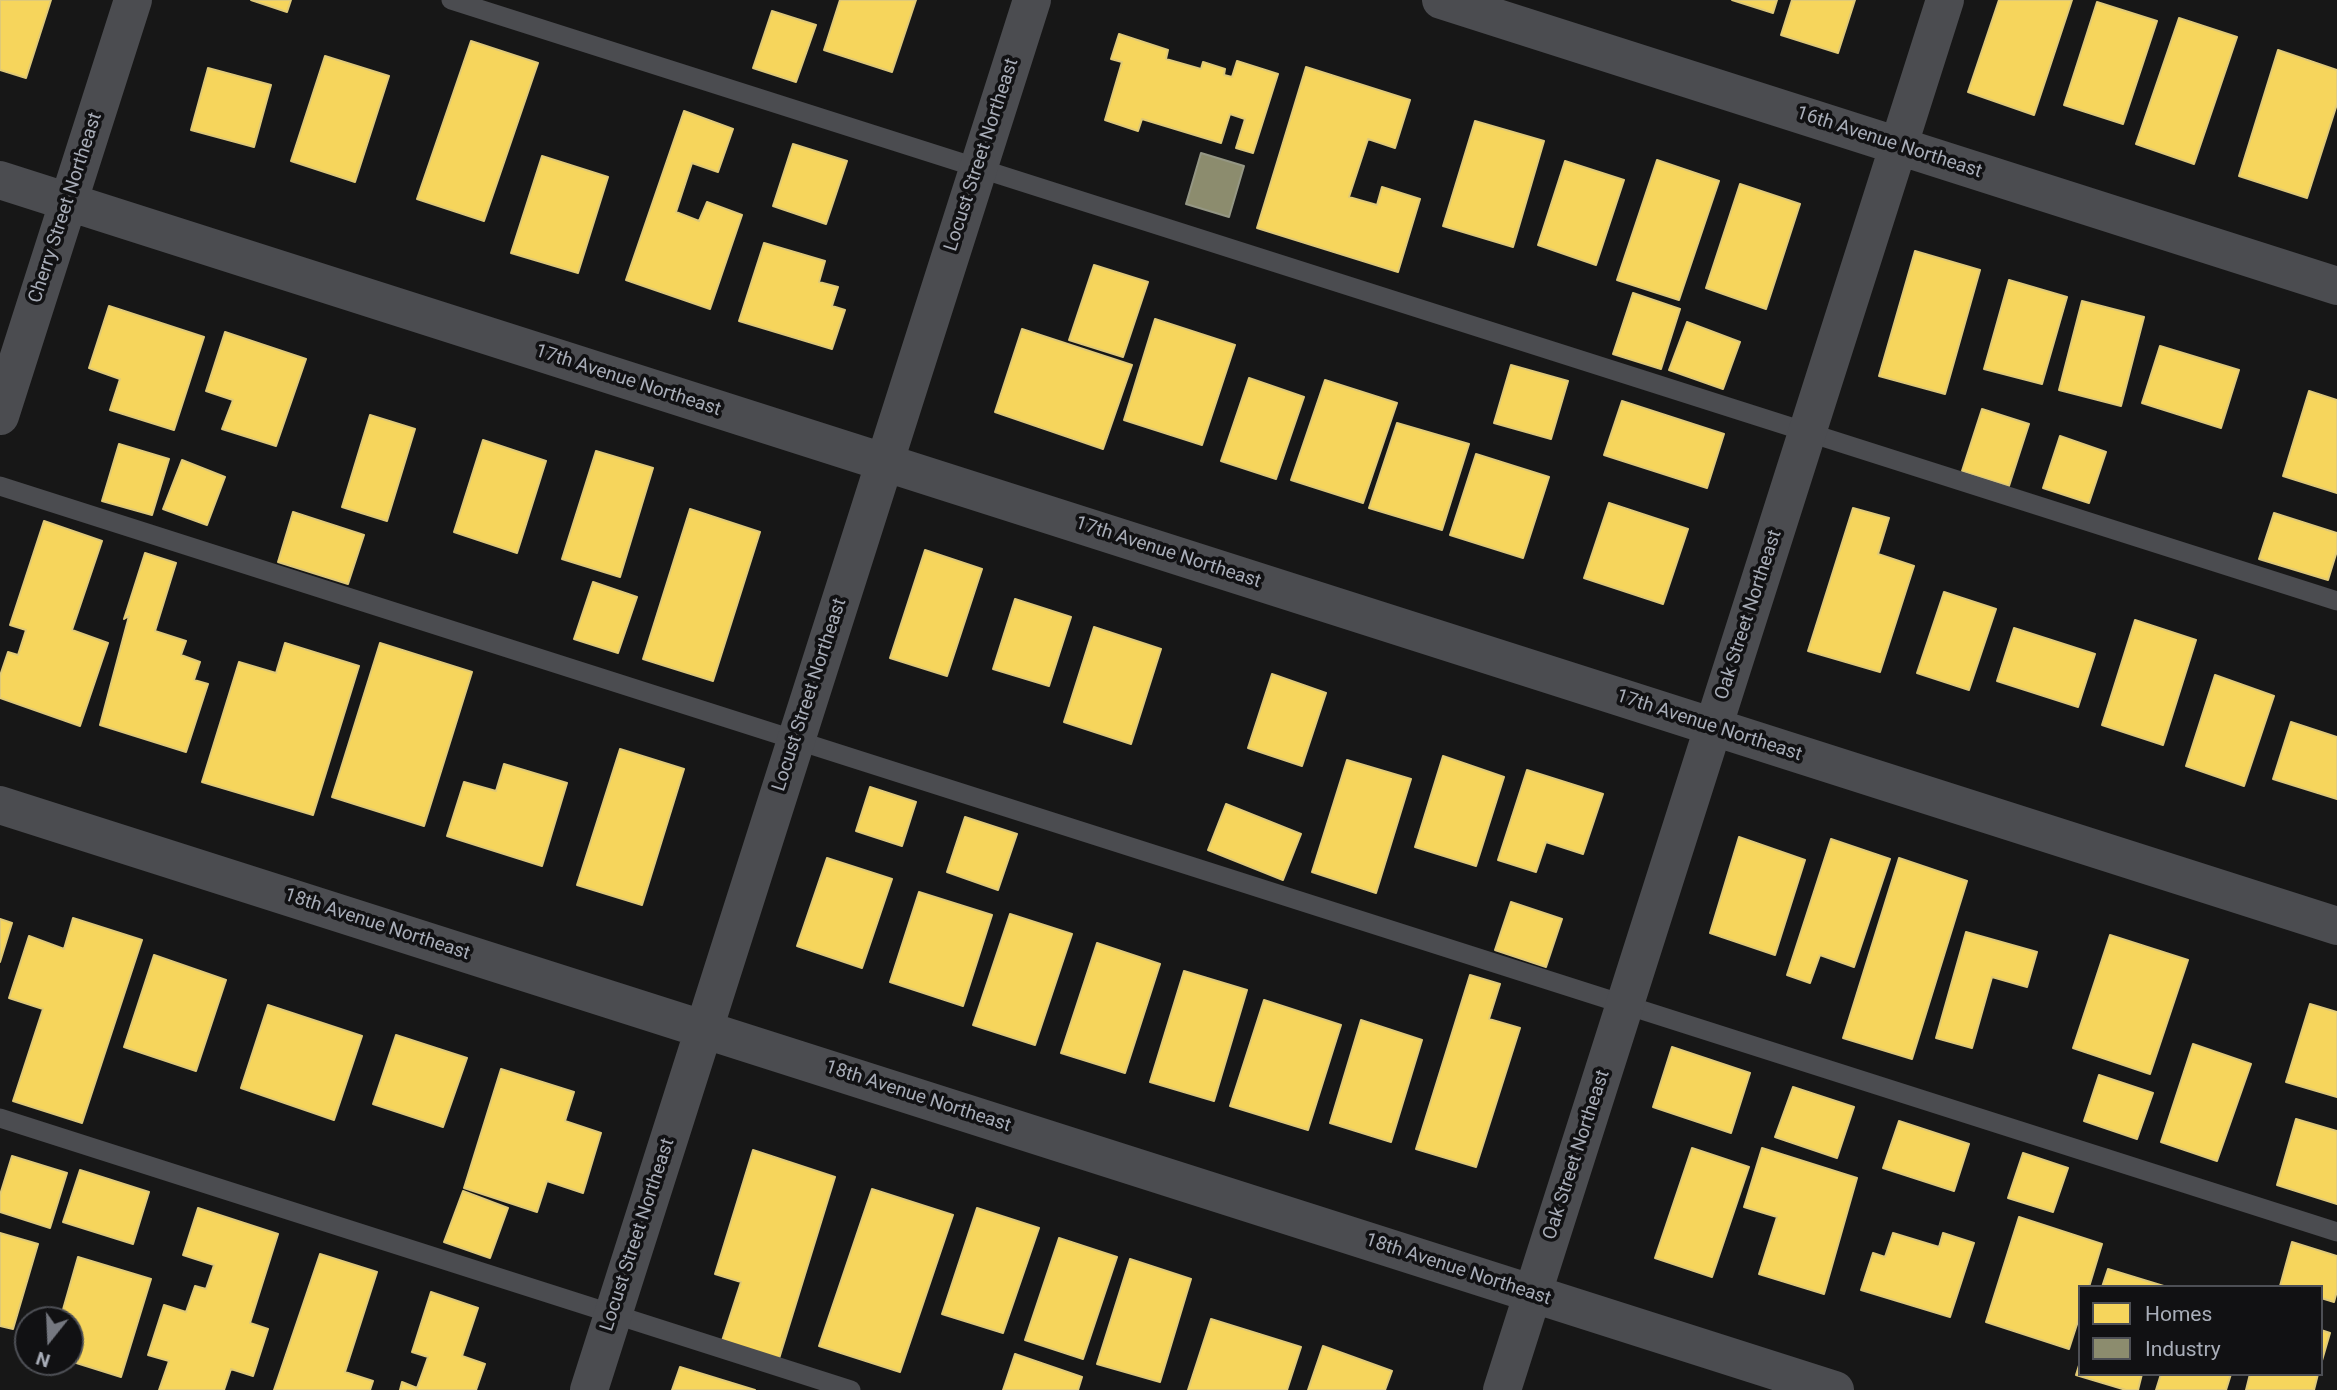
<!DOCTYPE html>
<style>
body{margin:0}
#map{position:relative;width:2337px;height:1390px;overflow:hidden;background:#171717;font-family:Roboto,sans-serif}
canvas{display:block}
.legend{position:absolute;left:2078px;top:1285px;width:245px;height:91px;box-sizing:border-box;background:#111113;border:2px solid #4d4f55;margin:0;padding:9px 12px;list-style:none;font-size:21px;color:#a8adb8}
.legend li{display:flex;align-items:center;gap:14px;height:35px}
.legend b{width:35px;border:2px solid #4d4f55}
.north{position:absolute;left:14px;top:1306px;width:70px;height:70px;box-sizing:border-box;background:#111113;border:2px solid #4d4f55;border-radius:50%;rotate:198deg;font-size:19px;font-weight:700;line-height:28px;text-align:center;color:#a8adb8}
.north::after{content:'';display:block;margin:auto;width:24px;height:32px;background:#757880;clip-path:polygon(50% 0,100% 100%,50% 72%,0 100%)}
</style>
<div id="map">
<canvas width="2337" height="1390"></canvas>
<ul class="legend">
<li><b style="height:19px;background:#f6d55c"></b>Homes</li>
<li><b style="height:19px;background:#8c8c6e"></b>Industry</li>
</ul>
<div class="north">N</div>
</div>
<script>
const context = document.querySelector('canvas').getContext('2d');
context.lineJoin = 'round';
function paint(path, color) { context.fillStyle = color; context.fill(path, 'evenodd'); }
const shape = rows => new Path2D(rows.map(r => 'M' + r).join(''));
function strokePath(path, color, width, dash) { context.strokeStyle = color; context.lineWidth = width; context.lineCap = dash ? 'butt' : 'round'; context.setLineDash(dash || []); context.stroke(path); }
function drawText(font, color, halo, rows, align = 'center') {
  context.font = font + ' Roboto,sans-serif'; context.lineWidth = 7; context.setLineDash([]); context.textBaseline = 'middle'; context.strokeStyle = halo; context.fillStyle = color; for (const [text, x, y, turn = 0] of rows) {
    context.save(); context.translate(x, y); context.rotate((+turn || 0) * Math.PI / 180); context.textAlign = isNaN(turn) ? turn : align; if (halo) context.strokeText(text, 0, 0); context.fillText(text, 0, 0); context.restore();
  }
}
const homes = shape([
 [0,0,51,0,26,78,0,70,0,0],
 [251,0,291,0,287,12,251,0],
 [840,0,916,0,892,72,824,50,840,0],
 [1732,0,1777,0,1773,13,1732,0],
 [1792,0,1855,0,1838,53,1781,35,1792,0],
 [1999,0,2072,0,2034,115,1968,92,1999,0],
 [2097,2,2157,21,2123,124,2064,105,2097,2],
 [772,11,816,25,796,82,753,68,772,11],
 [2179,18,2237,37,2194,164,2136,144,2179,18],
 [1119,34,1168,50,1166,59,1201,69,1203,62,1225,69,1224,75,1232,77,1237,61,1278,74,1253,153,1236,148,1245,119,1230,114,1221,143,1142,119,1138,131,1105,120,1122,62,1111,59,1119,34],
 [471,41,538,63,484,221,417,199,471,41],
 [2278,50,2337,70,2337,104,2307,198,2239,176,2278,50],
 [325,56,389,76,355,182,291,161,325,56],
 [1306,67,1410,100,1395,148,1368,139,1349,197,1377,205,1382,187,1420,199,1398,272,1257,228,1306,67],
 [208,68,271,85,254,147,191,130,208,68],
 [684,111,733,129,718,172,692,163,676,212,699,221,707,202,742,215,710,309,626,280,684,111],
 [1475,121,1544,141,1513,247,1443,226,1475,121],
 [793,144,847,161,826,224,773,206,793,144],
 [542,156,608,177,578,273,511,253,542,156],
 [1657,160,1719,181,1679,300,1617,280,1657,160],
 [1565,161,1624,180,1596,265,1538,245,1565,161],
 [1740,184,1800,204,1766,309,1706,288,1740,184],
 [764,243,825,261,819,282,838,287,832,306,845,310,832,349,739,321,764,243],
 [1915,251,1980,270,1945,394,1879,376,1915,251],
 [1094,265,1148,282,1123,357,1069,340,1094,265],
 [2009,280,2067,297,2042,384,1984,369,2009,280],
 [1633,293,1680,309,1661,369,1613,354,1633,293],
 [2082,301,2144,317,2121,406,2059,390,2082,301],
 [109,306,204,337,174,430,110,410,120,379,89,368,109,306],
 [1155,319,1235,345,1202,445,1124,420,1155,319],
 [1687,322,1740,342,1723,389,1669,370,1687,322],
 [1022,329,1132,365,1103,449,995,412,1022,329],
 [225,332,306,359,276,446,222,429,233,400,206,391,225,332],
 [2160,346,2239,370,2221,428,2142,403,2160,346],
 [1511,365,1568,381,1551,439,1494,423,1511,365],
 [1249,378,1304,397,1276,479,1221,461,1249,378],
 [1325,380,1397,403,1363,503,1291,480,1325,380],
 [2309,391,2337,400,2337,493,2283,476,2309,391],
 [1622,401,1724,434,1707,488,1604,455,1622,401],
 [1982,409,2029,424,2009,486,1962,471,1982,409],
 [370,415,415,429,387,521,342,507,370,415],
 [1397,423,1469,444,1442,530,1369,508,1397,423],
 [2060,436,2106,452,2089,503,2043,488,2060,436],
 [483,440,546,461,517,553,454,532,483,440],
 [119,444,169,459,152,515,102,501,119,444],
 [596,451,653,468,620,577,562,559,596,451],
 [1476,454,1549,477,1523,558,1450,535,1476,454],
 [182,460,225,477,207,525,163,509,182,460],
 [1609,503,1688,529,1663,604,1584,578,1609,503],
 [1853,508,1889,518,1878,554,1914,566,1880,672,1808,651,1853,508],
 [690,509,760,532,713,681,643,659,690,509],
 [293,512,364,535,348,584,278,562,293,512],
 [2274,513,2337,533,2337,551,2328,580,2259,559,2274,513],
 [44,521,102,541,72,630,108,643,80,726,0,698,0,676,8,652,18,655,26,630,10,625,44,521],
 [925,550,982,569,947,676,890,658,925,550],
 [145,553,176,563,155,631,186,641,181,655,200,662,194,680,208,684,186,752,100,725,129,616,124,619,145,553],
 [593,582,637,597,618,653,574,639,593,582],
 [1944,592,1996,609,1969,690,1917,673,1944,592],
 [1015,599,1071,617,1049,686,993,669,1015,599],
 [2135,620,2196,640,2163,745,2102,725,2135,620],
 [1094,627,1161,649,1131,744,1064,722,1094,627],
 [2014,628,2095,654,2078,707,1997,681,2014,628],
 [285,643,359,666,313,815,202,782,239,662,276,673,285,643],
 [380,643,472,672,424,826,332,797,380,643],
 [1272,674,1326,693,1302,766,1248,748,1272,674],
 [2215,675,2274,696,2244,786,2186,766,2215,675],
 [2291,722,2337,737,2337,799,2273,779,2291,722],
 [620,749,684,769,642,905,577,885,620,749],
 [1443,756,1504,777,1476,866,1415,847,1443,756],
 [1347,760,1411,779,1376,893,1312,872,1347,760],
 [504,764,567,783,542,866,447,836,464,782,496,791,504,764],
 [1527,770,1603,794,1583,854,1546,842,1536,872,1498,860,1527,770],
 [870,787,916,802,902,846,856,831,870,787],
 [1226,804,1301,834,1283,880,1208,850,1226,804],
 [965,817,1017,834,998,890,947,872,965,817],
 [1739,837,1805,860,1775,955,1710,933,1739,837],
 [1831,839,1890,859,1854,967,1820,955,1810,983,1787,975,1831,839],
 [827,858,892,879,862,968,797,946,827,858],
 [1899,858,1967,881,1912,1059,1843,1038,1899,858],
 [919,892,992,915,963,1006,890,982,919,892],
 [1511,902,1562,919,1546,967,1495,950,1511,902],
 [1010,914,1072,934,1035,1045,973,1025,1010,914],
 [73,918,142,940,82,1123,13,1101,43,1009,9,998,29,936,64,949,73,918],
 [0,919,12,923,0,962,0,919],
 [1966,932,2037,952,2027,987,1992,977,1972,1048,1936,1038,1966,932],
 [2110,935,2188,960,2150,1074,2073,1048,2110,935],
 [1097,943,1160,964,1125,1073,1061,1053,1097,943],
 [154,955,226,980,196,1071,124,1047,154,955],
 [1184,971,1247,990,1214,1101,1150,1082,1184,971],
 [1470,975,1500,984,1489,1019,1520,1028,1476,1167,1416,1149,1470,975],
 [1264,1000,1341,1025,1308,1130,1230,1106,1264,1000],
 [2310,1004,2337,1012,2337,1097,2286,1082,2310,1004],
 [268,1005,362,1036,334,1120,241,1088,268,1005],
 [1361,1020,1422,1040,1391,1142,1330,1123,1361,1020],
 [396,1035,467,1058,443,1127,373,1104,396,1035],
 [2193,1044,2251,1064,2217,1161,2161,1142,2193,1044],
 [1672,1047,1750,1073,1731,1133,1653,1107,1672,1047],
 [501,1069,574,1092,565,1121,601,1133,583,1193,547,1181,537,1212,464,1188,501,1069],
 [2099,1075,2153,1093,2137,1139,2084,1121,2099,1075],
 [1793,1087,1854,1107,1837,1158,1775,1137,1793,1087],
 [2296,1119,2337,1131,2337,1204,2277,1185,2296,1119],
 [1899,1121,1969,1144,1954,1191,1883,1168,1899,1121],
 [1692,1148,1749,1167,1712,1277,1655,1258,1692,1148],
 [1762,1148,1857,1178,1824,1294,1759,1274,1777,1217,1744,1207,1762,1148],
 [753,1150,835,1177,778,1362,721,1344,741,1282,715,1274,753,1150],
 [2023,1153,2068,1168,2053,1212,2008,1198,2023,1153],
 [12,1156,67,1173,50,1228,0,1212,0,1195,12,1156],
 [80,1170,149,1192,133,1244,63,1222,80,1170],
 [872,1189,953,1215,900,1372,819,1346,872,1189],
 [463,1191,508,1208,490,1258,444,1242,463,1191],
 [198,1208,278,1234,250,1323,268,1329,253,1376,231,1369,224,1390,159,1390,169,1361,148,1355,164,1305,186,1312,195,1286,206,1289,214,1265,183,1255,198,1208],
 [977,1208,1039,1228,1003,1333,942,1314,977,1208],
 [2019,1217,2102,1244,2089,1287,2080,1287,2080,1315,2069,1349,1986,1322,2019,1217],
 [0,1233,38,1244,13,1329,0,1326,0,1233],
 [1893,1233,1939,1247,1943,1233,1974,1243,1950,1317,1861,1290,1873,1253,1885,1257,1893,1233],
 [1059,1238,1117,1257,1083,1359,1025,1340,1059,1238],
 [2292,1242,2337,1256,2337,1291,2334,1302,2321,1298,2321,1287,2280,1286,2292,1242],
 [320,1254,377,1272,345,1372,373,1381,370,1390,274,1390,320,1254],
 [78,1257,151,1279,121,1377,70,1361,70,1320,60,1320,78,1257],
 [1130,1259,1191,1279,1160,1382,1097,1364,1130,1259],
 [2108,1269,2167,1287,2102,1287,2108,1269],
 [431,1292,478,1308,462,1356,485,1364,476,1390,400,1390,402,1382,417,1388,428,1357,412,1352,431,1292],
 [1211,1319,1301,1347,1287,1390,1188,1390,1211,1319],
 [2321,1330,2330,1333,2321,1364,2321,1330],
 [1323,1346,1392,1371,1385,1390,1308,1390,1323,1346],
 [1015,1354,1082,1377,1078,1390,1003,1390,1015,1354],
 [2080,1362,2080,1374,2142,1374,2138,1390,2126,1390,2076,1375,2080,1362],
 [680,1367,755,1390,672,1390,680,1367],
 [2161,1374,2231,1374,2226,1390,2156,1390,2161,1374],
 [2250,1374,2318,1374,2314,1390,2246,1390,2250,1374]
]);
const industry = shape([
 [1201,153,1244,166,1229,217,1186,204,1201,153]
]);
const lane = shape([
 [451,0,2337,601],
 [0,486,2337,1232],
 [0,1118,851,1390]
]);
const street = shape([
 [1441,0,2337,286],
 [0,180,2337,926],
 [0,416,133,0],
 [0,805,1835,1390],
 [589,1390,1032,0],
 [1502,1390,1945,0]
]);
const streetNames = [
 ["16th Avenue Northeast",1889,143,18],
 ["Locust Street Northeast",982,155,-72],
 ["Cherry Street Northeast",66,208,-72],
 ["17th Avenue Northeast",628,381,18],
 ["17th Avenue Northeast",1168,553,18],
 ["Oak Street Northeast",1749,615,-72],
 ["Locust Street Northeast",810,695,-72],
 ["17th Avenue Northeast",1709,726,18],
 ["18th Avenue Northeast",377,925,18],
 ["18th Avenue Northeast",918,1097,18],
 ["Oak Street Northeast",1577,1155,-72],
 ["Locust Street Northeast",638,1235,-72],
 ["18th Avenue Northeast",1458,1270,18]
];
paint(homes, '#f6d55c');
strokePath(homes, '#dfc978', 2);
paint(industry, '#8c8c6e');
strokePath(industry, '#949684', 2);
strokePath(lane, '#4b4c50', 19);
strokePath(street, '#4b4c50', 38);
drawText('19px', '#a8adb8', '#111113', streetNames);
</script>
